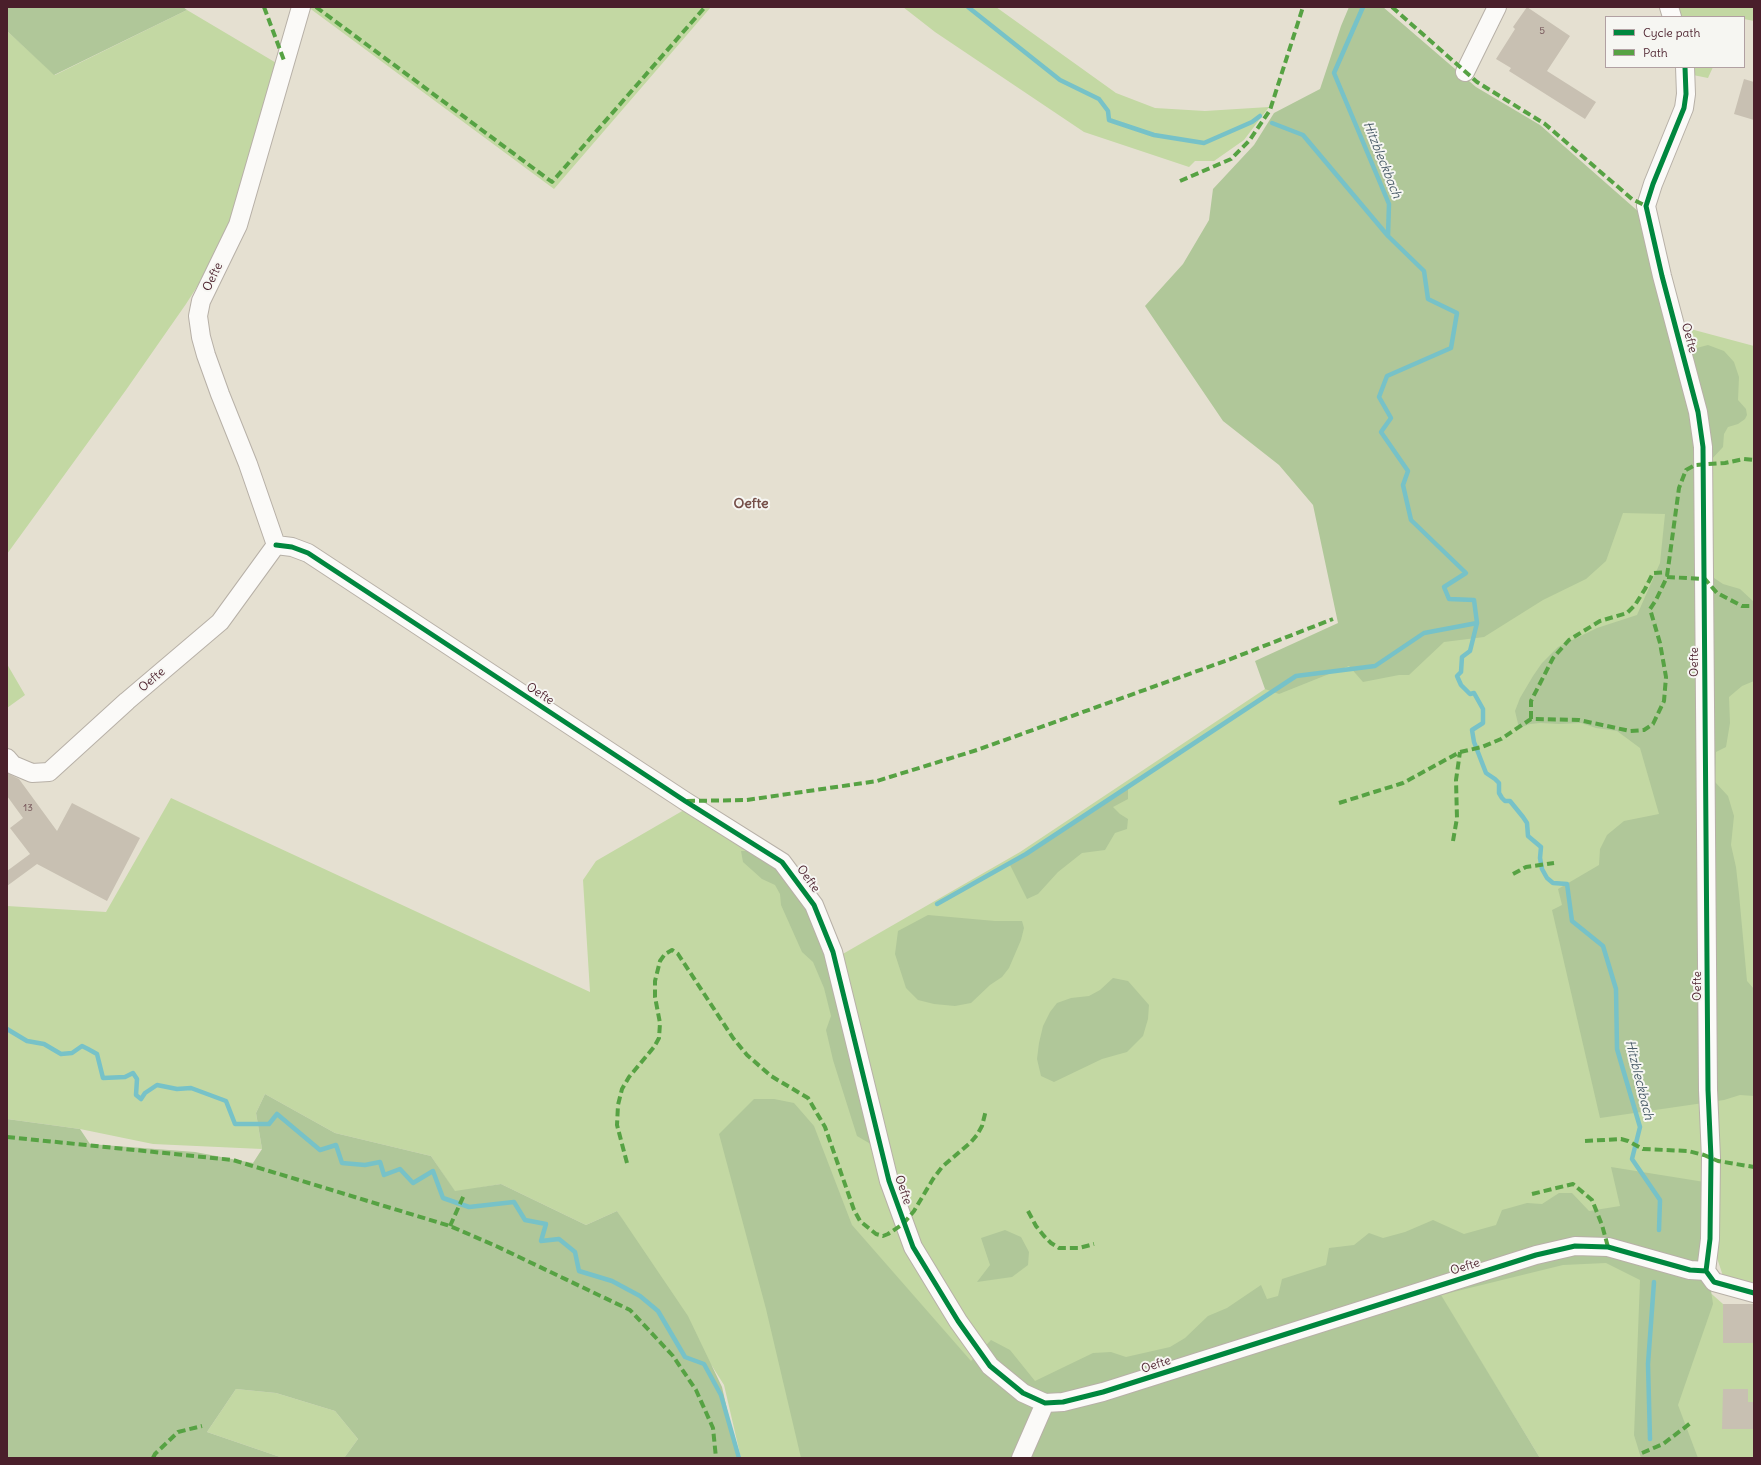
<!DOCTYPE html>
<style>
body{margin:0}
#map{position:relative;width:1761px;height:1465px;overflow:hidden;background:#e5e0d1;font-family:Delius,sans-serif}
canvas{display:block}
.frame{position:absolute;inset:0;border:8px solid #4a1f2b;pointer-events:none}
.legend{position:absolute;left:1605px;top:16px;width:140px;height:52px;box-sizing:border-box;background:#f6f6f2;border:1px solid #b1a0a2;margin:0;padding:5px 7px;list-style:none;font-size:12px;color:#4a1f2b}
.legend li{display:flex;align-items:center;gap:8px;height:20px}
.legend b{width:20px;border:1px solid #b1a0a2}
</style>
<div id="map">
<canvas width="1761" height="1465"></canvas>
<div class="frame"></div>
<ul class="legend">
<li><b style="height:5px;background:#00873e"></b>Cycle path</li>
<li><b style="height:5px;background:#56a243"></b>Path</li>
</ul>
</div>
<script>
const context = document.querySelector('canvas').getContext('2d');
context.lineJoin = 'round';
function paint(path, color) { context.fillStyle = color; context.fill(path, 'evenodd'); }
const shape = rows => new Path2D(rows.map(r => 'M' + r).join(''));
function strokePath(path, color, width, dash) { context.strokeStyle = color; context.lineWidth = width; context.lineCap = dash ? 'butt' : 'round'; context.setLineDash(dash || []); context.stroke(path); }
function drawText(font, color, halo, rows, align = 'center') {
  context.font = font + ' Delius,sans-serif'; context.lineWidth = 4; context.setLineDash([]); context.textBaseline = 'middle'; context.strokeStyle = halo; context.fillStyle = color; for (const [text, x, y, turn = 0] of rows) {
    context.save(); context.translate(x, y); context.rotate((+turn || 0) * Math.PI / 180); context.textAlign = isNaN(turn) ? turn : align; if (halo) context.strokeText(text, 0, 0); context.fillText(text, 0, 0); context.restore();
  }
}
const green = shape([
 [308,7,711,7,554,189],
 [903,7,996,7,1116,93,1155,108,1205,111,1269,107,1244,140,1214,161,1195,161,1189,167,1084,132,935,32],
 [1676,7,1754,7,1754,21,1744,19,1744,17,1679,17],
 [187,10,278,64,232,232,186,304,126,390,7,554,7,31,55,75],
 [1693,67,1713,67,1708,78,1693,75],
 [1683,327,1754,346,1754,1287,1723,1276,1717,1258,1708,425],
 [1696,459,1704,1246,1580,1233,1036,1386,995,1361,931,1267,897,1183,841,955,1020,852,1265,689],
 [7,664,25,695,7,708],
 [171,798,590,992,583,880,596,861,684,810,790,877,891,1201,1024,1423,1015,1458,741,1458,724,1385,712,1366,702,1358,617,1211,586,1225,501,1184,455,1192,431,1156,335,1133,265,1094,256,1113,262,1149,153,1144,80,1129,7,1119,7,906,106,912],
 [1561,1255,1618,1255,1705,1288,1723,1304,1754,1304,1754,1458,1540,1458,1440,1295],
 [236,1389,276,1393,335,1411,358,1439,344,1458,283,1458,207,1432]
]);
const forest = shape([
 [7,7,183,7,187,10,54,75,7,31],
 [1349,7,1383,7,1476,87,1540,125,1640,213,1694,429,1696,459,1714,578,1723,584,1740,589,1754,602,1754,681,1742,686,1729,697,1730,723,1726,747,1716,752,1715,782,1728,796,1734,816,1731,845,1736,867,1739,894,1747,981,1754,989,1754,1096,1740,1095,1724,1100,1600,1118,1552,910,1562,905,1558,889,1599,865,1600,849,1607,835,1624,821,1659,814,1640,748,1617,731,1596,728,1581,723,1559,724,1540,723,1530,724,1519,728,1515,711,1520,698,1533,676,1542,663,1558,647,1597,628,1637,615,1660,563,1665,514,1623,513,1606,561,1586,579,1543,600,1484,637,1444,642,1409,675,1399,675,1363,682,1349,666,1279,694,1265,689,1255,661,1338,623,1313,505,1279,465,1223,421,1145,306,1183,264,1209,220,1213,189,1254,145,1274,113,1320,89,1341,26],
 [1708,345,1724,351,1734,362,1739,377,1738,400,1746,409,1747,415,1745,419,1738,424,1728,427,1724,434,1723,447,1709,462,1689,350],
 [1128,787,1128,799,1113,807,1120,814,1128,819,1127,829,1115,833,1105,850,1082,853,1058,872,1038,894,1027,899,1009,863],
 [741,851,748,851,774,864,802,897,823,945,874,1146,857,1136,833,1060,826,1030,831,1016,824,988,813,962,802,952,781,905,780,894,775,885,762,879,743,862],
 [928,915,995,921,1022,921,1024,928,1021,940,1009,968,1002,977,990,985,971,1003,955,1006,934,1004,918,1000,906,988,895,954,898,931],
 [1113,978,1128,981,1149,1005,1148,1019,1143,1036,1127,1052,1102,1059,1054,1082,1041,1076,1037,1059,1039,1043,1043,1026,1050,1012,1057,1003,1071,998,1089,996,1100,990],
 [265,1094,335,1133,431,1156,455,1191,501,1184,586,1225,617,1211,688,1316,722,1387,738,1458,344,1458,358,1439,335,1411,276,1393,236,1389,207,1432,283,1458,7,1458,7,1119,80,1129,90,1144,195,1152,253,1163,262,1149,256,1113],
 [754,1099,774,1099,794,1103,814,1126,852,1225,971,1361,991,1340,1010,1350,1035,1381,1093,1353,1111,1352,1126,1357,1170,1347,1185,1338,1208,1316,1227,1308,1261,1285,1267,1299,1278,1296,1282,1279,1326,1265,1329,1248,1354,1245,1369,1233,1383,1238,1405,1232,1433,1220,1464,1234,1496,1225,1502,1210,1527,1203,1542,1204,1559,1193,1572,1193,1589,1211,1620,1206,1611,1167,1717,1184,1704,1244,1713,1304,1678,1405,1698,1458,1641,1458,1634,1435,1640,1280,1606,1263,1563,1265,1441,1295,1540,1458,801,1458,766,1309,719,1134],
 [1005,1230,1021,1237,1029,1252,1028,1265,1012,1277,977,1282,990,1265,981,1238]
]);
const stream = shape([
 [968,7,1060,80,1099,99,1108,111,1109,120,1154,135,1204,143,1252,122,1260,116],
 [1363,7,1334,73,1389,204,1388,236,1424,271,1428,299,1457,313,1451,348,1387,376,1379,397,1391,418,1381,432,1408,471,1403,485,1411,520,1466,573,1444,587,1449,599,1474,600,1477,623,1470,651,1462,657,1461,672,1457,676,1461,685,1470,694,1474,693,1483,709,1483,723,1472,730,1474,742,1486,773,1495,779,1499,783,1499,793,1502,798,1505,801,1510,801,1523,817,1527,823,1528,836,1541,847,1540,858,1542,869,1547,878,1553,883,1567,884,1572,921,1603,946,1616,989,1617,1049,1640,1127,1632,1159,1660,1200,1659,1230],
 [1272,123,1303,135,1388,236],
 [937,904,1026,854,1296,676,1375,666,1424,633,1477,623],
 [7,1029,27,1041,44,1044,61,1054,72,1053,82,1046,88,1049,97,1054,103,1078,125,1077,133,1073,137,1079,136,1095,141,1099,145,1093,157,1085,177,1089,191,1088,226,1101,235,1124,269,1124,277,1114,320,1150,336,1145,342,1163,365,1165,380,1162,384,1175,400,1169,413,1183,433,1171,443,1198,469,1207,514,1202,525,1220,546,1224,541,1241,559,1239,575,1252,579,1271,612,1281,640,1296,658,1311,685,1357,704,1364,721,1395,739,1458],
 [1650,1439,1648,1364,1654,1282]
]);
const building = shape([
 [1527,7,1570,36,1547,71,1596,102,1585,119,1509,71,1511,68,1496,59,1515,29,1513,27],
 [1744,79,1754,82,1754,120,1734,114],
 [7,773,19,779,57,831,72,803,140,838,107,901,37,864,7,886,7,871,30,854,10,828,23,818,7,796],
 [1723,1304,1754,1304,1754,1343,1723,1343],
 [1723,1389,1748,1389,1748,1402,1754,1402,1754,1429,1722,1429]
]);
const minor = shape([
 [1669,7,1672,17],
 [1685,67,1686,94,1684,108,1653,184,1646,206,1662,276,1698,412,1703,447,1708,1090,1711,1158,1710,1239,1706,1271,1714,1282,1754,1293],
 [1465,72,1497,7],
 [276,545,292,547,308,553,685,801,782,862,814,905,833,952,889,1181,913,1247,958,1321,990,1366,1023,1393,1045,1403,1063,1402,1103,1392,1536,1255,1575,1246,1608,1247,1690,1270,1706,1271],
 [276,545,248,464,220,394,206,355,201,337,198,316,201,301,238,225,301,7],
 [7,758,13,765,32,773,49,772,127,701,220,622,276,545],
 [1021,1458,1045,1403]
]);
const quiet = shape([
 [264,7,285,63],
 [316,7,552,182,705,7],
 [1392,7,1477,82,1545,124,1632,199,1646,206],
 [1180,181,1231,159,1249,141,1270,110,1303,7],
 [1667,576,1679,488,1686,470,1695,465,1725,463,1744,459,1754,460],
 [1531,719,1531,701,1553,658,1569,640,1600,621,1627,613,1635,605,1645,589,1653,573,1668,572],
 [687,801,747,800,877,781,977,750,1228,660,1333,619],
 [1339,803,1403,783,1460,752,1482,747,1501,739,1531,719,1579,720,1630,731,1644,730,1653,724,1664,701,1666,677,1660,643,1650,609,1656,600,1667,577,1705,579,1717,593,1742,606,1754,606],
 [1453,841,1457,818,1456,780,1460,752],
 [1513,874,1526,867,1554,863],
 [7,1137,233,1160,450,1226,496,1246,630,1310,673,1356,696,1390,713,1428,716,1458],
 [1585,1141,1621,1139,1628,1141,1643,1149,1688,1151,1704,1155,1718,1161,1754,1167],
 [627,1163,617,1125,618,1105,622,1089,629,1077,654,1047,659,1038,660,1023,655,997,655,981,660,961,665,954,672,950,678,954,733,1038,747,1055,771,1076,808,1098,825,1127,854,1210,860,1221,876,1234,883,1236,888,1234,903,1224,914,1211,933,1179,942,1167,971,1142,977,1135,982,1126,986,1110],
 [1532,1194,1573,1184,1592,1200,1602,1225,1608,1247],
 [1028,1211,1036,1226,1044,1236,1051,1243,1059,1248,1079,1248,1094,1244],
 [450,1226,464,1195],
 [1642,1453,1663,1444,1692,1422],
 [153,1458,155,1454,178,1432,202,1426]
]);
const cycleway = shape([
 [1685,67,1686,94,1684,108,1653,184,1646,206,1662,276,1698,412,1703,447,1708,1090,1711,1158,1710,1239,1706,1271,1714,1282,1754,1293],
 [276,545,292,547,308,553,685,801,782,862,814,905,833,952,889,1181,913,1247,958,1321,990,1366,1023,1393,1045,1403,1063,1402,1103,1392,1536,1255,1575,1246,1608,1247,1690,1270,1706,1271]
]);
const numberNames = [
 ["5",1542,31],
 ["13",28,808]
];
const streetNames = [
 ["Oefte",213,277,-64],
 ["Oefte",1689,338,75],
 ["Oefte",1695,662,-90],
 ["Oefte",152,680,-40],
 ["Oefte",540,694,33],
 ["Oefte",808,879,54],
 ["Oefte",1698,986,-90],
 ["Oefte",903,1190,72],
 ["Oefte",1465,1267,-17],
 ["Oefte",1156,1365,-18]
];
const waterNames = [
 ["Hitzbleckbach",1382,160,68],
 ["Hitzbleckbach",1639,1080,76]
];
const quarterNames = [
 ["Oefte",751,504]
];
paint(green, '#c3d8a3');
paint(forest, '#b0c799');
strokePath(stream, '#77c2c8', 4.5);
paint(building, '#c8c0b2');
strokePath(minor, '#b7b0a7', 20);
strokePath(minor, '#fbfaf8', 18);
strokePath(quiet, '#56a243', 4, [8, 4]);
strokePath(cycleway, '#00873e', 5);
drawText('10px', '#6a474d', null, numberNames);
drawText('12px', '#4a1f2b', '#f6f6f2', streetNames);
drawText('italic 13px', '#495b68', '#f6f6f2', waterNames);
drawText('bold 14px', '#754f49', '#f6f6f2', quarterNames);
</script>
